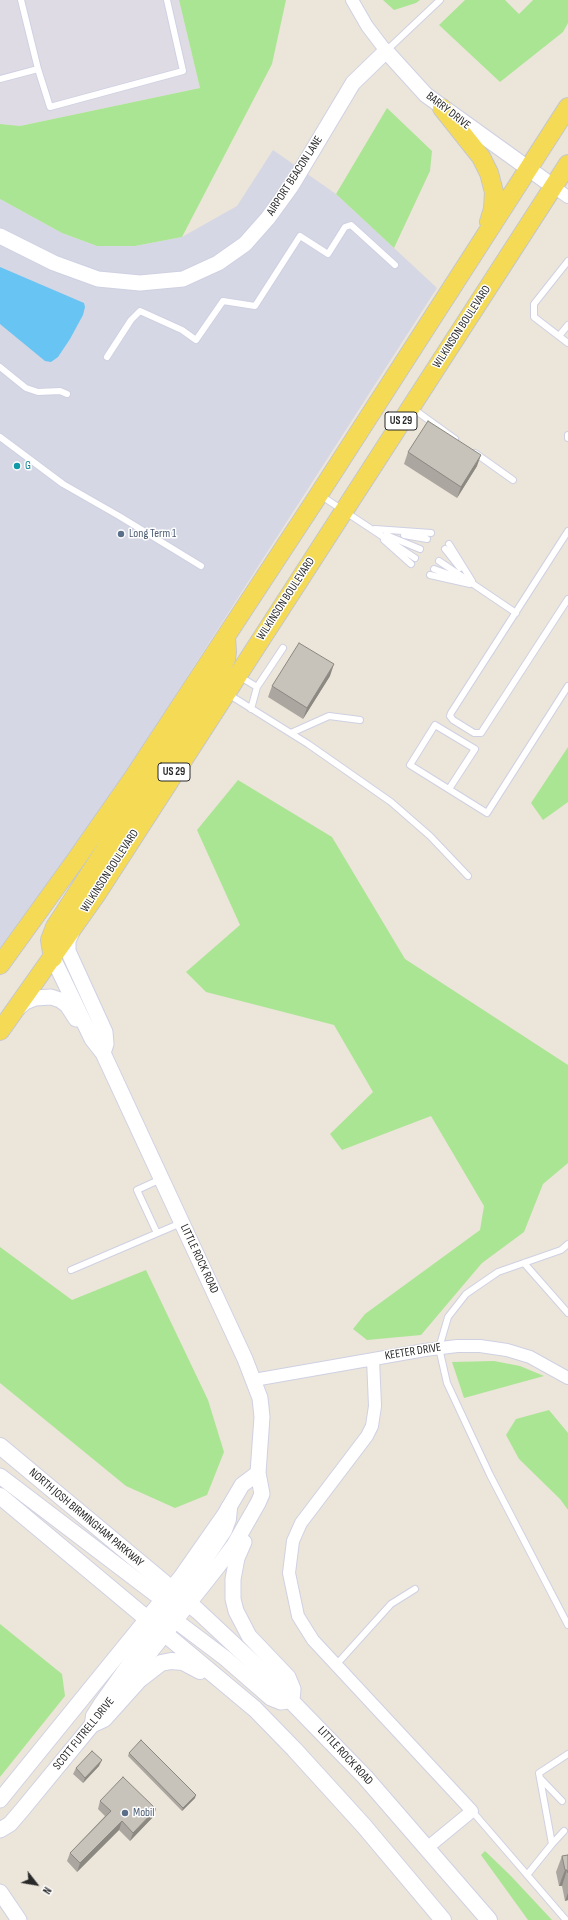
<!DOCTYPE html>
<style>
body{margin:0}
#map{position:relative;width:568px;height:1920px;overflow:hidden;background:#ece5da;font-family:"Sofia Sans Condensed",sans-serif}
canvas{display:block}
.north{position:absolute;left:16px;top:1864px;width:40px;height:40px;-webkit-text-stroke:3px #fff;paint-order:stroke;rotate:121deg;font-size:11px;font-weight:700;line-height:16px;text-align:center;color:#292929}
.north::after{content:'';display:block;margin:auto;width:14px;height:18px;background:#292929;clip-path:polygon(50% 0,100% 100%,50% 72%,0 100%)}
</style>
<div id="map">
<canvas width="568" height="1920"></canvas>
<div class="north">N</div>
</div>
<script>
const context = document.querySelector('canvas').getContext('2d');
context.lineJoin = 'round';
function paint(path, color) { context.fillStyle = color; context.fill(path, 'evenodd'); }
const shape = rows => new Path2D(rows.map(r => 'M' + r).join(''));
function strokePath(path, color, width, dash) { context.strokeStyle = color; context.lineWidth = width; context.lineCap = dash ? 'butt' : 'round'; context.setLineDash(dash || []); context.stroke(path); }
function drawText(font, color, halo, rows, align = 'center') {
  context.font = font + ' "Sofia Sans Condensed",sans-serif'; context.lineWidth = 3; context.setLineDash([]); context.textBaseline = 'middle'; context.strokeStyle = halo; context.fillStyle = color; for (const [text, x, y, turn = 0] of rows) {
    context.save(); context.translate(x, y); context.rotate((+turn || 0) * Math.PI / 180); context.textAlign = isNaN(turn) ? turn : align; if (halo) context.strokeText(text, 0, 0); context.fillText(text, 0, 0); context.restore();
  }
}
const industrial = shape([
 [0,0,179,0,200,88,20,126,0,124]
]);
const airport = shape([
 [273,150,336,194,437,288,56,881,0,954,0,199,62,233,97,246,135,246,182,237,237,206]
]);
const green = shape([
 [179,0,286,0,272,64,182,237,135,246,97,246,62,233,0,199,0,124,20,126,200,88],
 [383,0,420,0,416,3,394,10],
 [465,0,505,0,519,14,533,0,568,0,568,23,563,32,500,82,439,25],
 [387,108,432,151,430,171,394,248,336,194],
 [568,747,568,802,543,820,531,803],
 [238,780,332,837,405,959,568,1065,568,1163,543,1184,524,1232,482,1263,421,1335,367,1340,353,1329,365,1314,480,1230,484,1206,431,1116,342,1150,330,1134,373,1092,334,1025,206,992,186,972,240,925,197,830],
 [0,1247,72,1300,146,1270,208,1400,224,1452,207,1495,175,1508,126,1486,0,1383],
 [494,1361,520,1366,544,1376,464,1398,452,1362],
 [549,1410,568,1433,568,1510,560,1499,519,1459,506,1435,516,1419],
 [0,1624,62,1674,65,1696,0,1777],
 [485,1851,510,1875,552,1920,528,1920,481,1855]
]);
const water = shape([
 [0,267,84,303,85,307,83,315,70,339,58,357,51,362,45,361,0,324]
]);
const service = shape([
 [21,0,38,69],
 [386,51,440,0],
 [0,79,38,69,50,107,183,71,167,0],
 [568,261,534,304,534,317,568,343],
 [559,336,568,325],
 [107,357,131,320,140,311,182,330,196,340,223,301,255,306,300,236,328,254,345,227,351,225,395,265],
 [0,367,26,388,38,392,60,391,67,394],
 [412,408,455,439],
 [568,435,568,438],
 [0,437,63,484,119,516,201,566],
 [475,453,513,480],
 [320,495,415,558],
 [375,529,431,533],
 [568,531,451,713,450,716,453,720,474,733,481,733,568,599],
 [386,535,420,549],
 [404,535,427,539],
 [384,540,411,564],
 [449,544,472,581],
 [445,549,460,568],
 [439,561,516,613],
 [434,569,456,577],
 [430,575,470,584],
 [239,676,257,687,251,709],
 [257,687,283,648],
 [228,694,308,744,391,802,430,836,468,876],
 [291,733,329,716,360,720],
 [449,789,475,749,435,725,410,765,487,813,568,686],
 [157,1233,137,1190,161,1179],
 [568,1244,561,1250,498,1272,466,1294,448,1317,439,1348,447,1383,490,1475,568,1625],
 [524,1263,568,1313],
 [71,1270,181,1223],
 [336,1665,391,1604,415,1589],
 [540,1778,562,1801],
 [472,1811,566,1920],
 [552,1844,564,1831],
 [527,1875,552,1844,539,1773,568,1754]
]);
const minor = shape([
 [352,0,367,26,386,51],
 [554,187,568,197],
 [373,1359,375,1406,372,1426,367,1436,301,1523,293,1541,289,1573,298,1616,313,1640,472,1811,427,1848],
 [254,1380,425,1350,457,1346,480,1346,507,1350,530,1357,568,1378]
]);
const tertiary = shape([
 [0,236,54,263,98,279,140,283,183,279,218,263,245,244,268,218,292,185,353,83,386,51,426,95,554,187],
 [72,932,68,941,68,951,105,1032,106,1044,103,1053],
 [53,958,92,1039,103,1053,245,1359,260,1398,262,1417,258,1473,262,1494,258,1503,234,1545,219,1565,121,1689],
 [17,1009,25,1002,35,998,51,997,60,1000,67,1005,76,1019],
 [0,1476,171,1606],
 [168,1615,225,1658,271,1698,281,1702,292,1700,293,1689,288,1677,249,1636,236,1611,233,1599,233,1579,237,1558,244,1542],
 [0,1800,181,1577,225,1514,242,1485,258,1473],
 [0,1830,10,1824,22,1810,101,1714],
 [0,1892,19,1920]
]);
const secondary = shape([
 [0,1446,198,1611,260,1669,365,1777,489,1920],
 [0,1496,255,1709,294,1749,364,1826,443,1920],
 [171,1589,172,1593,168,1604,128,1667,101,1705,94,1716,93,1724,104,1719,139,1680,161,1663,171,1661,183,1662,200,1671],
 [174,1605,224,1530,228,1519,229,1508]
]);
const primary = shape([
 [442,108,481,157,489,173,494,192,493,209,489,222],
 [53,958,50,940,55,927,216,679,226,659,227,652,226,638],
 [0,965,75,861,133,778,314,502,568,107],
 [0,1031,96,895,568,164]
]);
const wall = shape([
 [408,452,477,466,457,498,404,464],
 [330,676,303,719,268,697,272,686],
 [129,1753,195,1798,182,1811,128,1756],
 [99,1766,83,1783,73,1774,76,1768],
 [100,1801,156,1809,153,1817,130,1841,119,1830,77,1872,67,1861,70,1853,105,1816,98,1809],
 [568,1855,568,1900,565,1901,562,1886,559,1886,556,1872,562,1856]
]);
const shadedWall = shape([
 [481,455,477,466,457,498,461,487],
 [334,664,330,676,303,719,307,708],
 [102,1760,99,1766,83,1783,85,1778],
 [196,1795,195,1798,182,1811,183,1808],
 [156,1809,153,1817,130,1841,133,1833],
 [122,1821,119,1830,77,1872,80,1863],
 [565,1870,567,1870,562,1886,559,1886],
 [568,1893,568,1900,565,1901]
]);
const building = shape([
 [428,421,481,455,461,487,408,452,428,421],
 [299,643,334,664,307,708,272,686,299,643],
 [141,1740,196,1795,183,1808,129,1753,141,1740],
 [92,1751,102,1760,85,1778,76,1768,92,1751],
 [123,1777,156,1809,133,1833,122,1821,80,1863,70,1853,111,1811,100,1801,123,1777],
 [568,1855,568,1873,567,1870,565,1870,562,1856,568,1855]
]);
const markers = [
 [17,466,4,"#0f9aa8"],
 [121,534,4,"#5c6f8a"],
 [125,1813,4,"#5c6f8a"]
];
const shields = [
 [401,421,32],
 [174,772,32]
];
const shieldNames = [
 ["US 29",401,421],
 ["US 29",174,772]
];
const streetNames = [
 ["BARRY DRIVE",448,111,38],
 ["AIRPORT BEACON LANE",295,176,-57],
 ["WILKINSON BOULEVARD",462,327,-57],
 ["WILKINSON BOULEVARD",286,599,-57],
 ["WILKINSON BOULEVARD",110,871,-57],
 ["LITTLE ROCK ROAD",199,1259,65],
 ["KEETER DRIVE",413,1352,-9],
 ["NORTH JOSH BIRMINGHAM PARKWAY",86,1518,40],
 ["SCOTT FUTRELL DRIVE",84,1734,-51],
 ["LITTLE ROCK ROAD",345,1756,47]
];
const cultureNames = [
 ["G",25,466]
];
const serviceNames = [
 ["Long Term 1",129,534],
 ["Mobil",133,1813]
];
paint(industrial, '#dedbe4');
paint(airport, '#d5d7e4');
paint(green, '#aae594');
paint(water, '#68c4f2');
strokePath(service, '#cfd1e3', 8);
strokePath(minor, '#cfd1e3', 14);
strokePath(tertiary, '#cfd1e3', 17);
strokePath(secondary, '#cfd1e3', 18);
strokePath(primary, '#c7c7c7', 20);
strokePath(service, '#fff', 6);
strokePath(minor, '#fff', 12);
strokePath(tertiary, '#fff', 15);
strokePath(secondary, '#fff', 16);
strokePath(primary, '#f5db55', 18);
paint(wall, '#aba7a0');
paint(shadedWall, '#8b8882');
paint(building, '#c7c2ba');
strokePath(building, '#8b8882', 1);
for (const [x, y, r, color] of markers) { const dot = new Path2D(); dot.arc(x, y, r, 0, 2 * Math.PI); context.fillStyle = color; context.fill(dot); strokePath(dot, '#fff', 1.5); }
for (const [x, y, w] of shields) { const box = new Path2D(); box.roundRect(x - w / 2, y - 9, w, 18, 3); context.fillStyle = '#fff'; context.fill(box); strokePath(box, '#292929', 1); }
drawText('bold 11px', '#292929', null, shieldNames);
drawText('12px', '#292929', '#fff', streetNames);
drawText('12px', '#0d838f', '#fff', cultureNames, 'left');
drawText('12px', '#4e5e75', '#fff', serviceNames, 'left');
</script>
